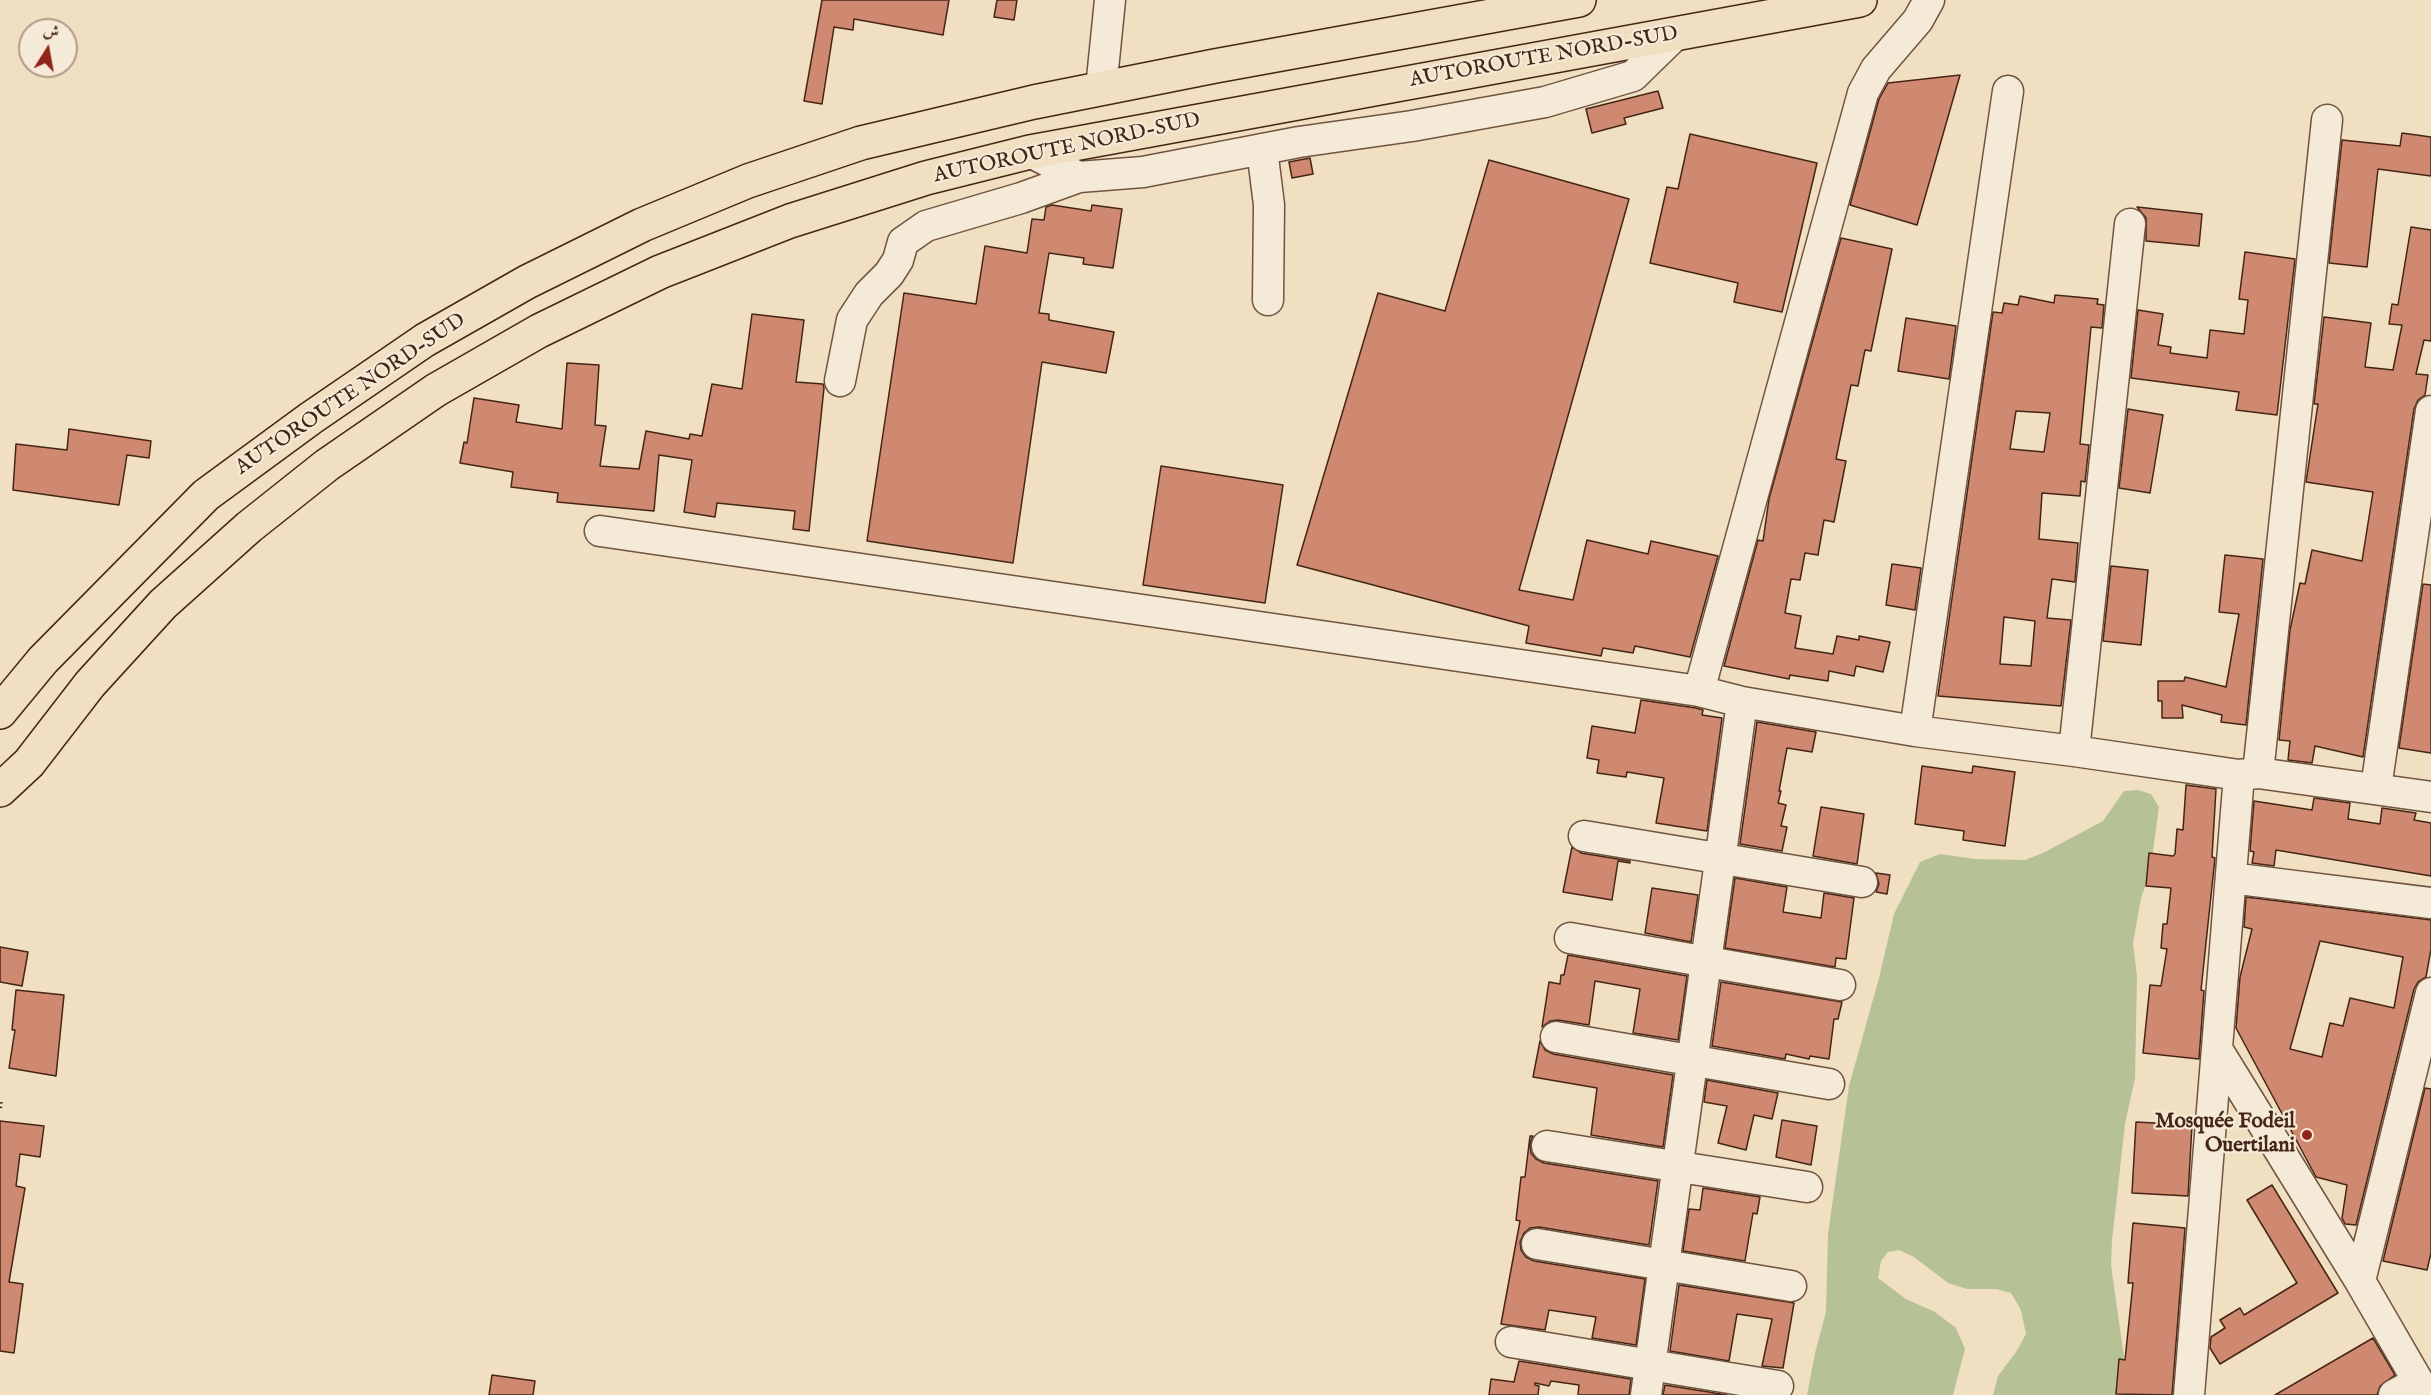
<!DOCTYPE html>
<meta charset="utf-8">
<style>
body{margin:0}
#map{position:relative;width:2431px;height:1395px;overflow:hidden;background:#f0dfc1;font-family:"IM FELL English",Amiri,serif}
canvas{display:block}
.north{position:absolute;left:18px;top:18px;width:60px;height:60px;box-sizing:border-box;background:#f5ead7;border:2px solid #af9b89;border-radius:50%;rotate:11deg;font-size:16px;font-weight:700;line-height:24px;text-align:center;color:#452515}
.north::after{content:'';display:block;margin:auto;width:21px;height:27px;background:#8f2418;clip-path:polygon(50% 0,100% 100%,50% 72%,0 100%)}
</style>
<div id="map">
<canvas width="2431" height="1395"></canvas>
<div class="north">ش</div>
</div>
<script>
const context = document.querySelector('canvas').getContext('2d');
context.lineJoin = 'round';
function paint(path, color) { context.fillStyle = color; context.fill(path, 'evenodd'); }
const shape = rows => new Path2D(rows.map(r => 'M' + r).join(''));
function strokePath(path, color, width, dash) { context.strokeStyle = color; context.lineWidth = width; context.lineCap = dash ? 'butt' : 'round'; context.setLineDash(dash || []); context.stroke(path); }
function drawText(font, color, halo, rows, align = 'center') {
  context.font = font + ' "IM FELL English",serif'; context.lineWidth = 4.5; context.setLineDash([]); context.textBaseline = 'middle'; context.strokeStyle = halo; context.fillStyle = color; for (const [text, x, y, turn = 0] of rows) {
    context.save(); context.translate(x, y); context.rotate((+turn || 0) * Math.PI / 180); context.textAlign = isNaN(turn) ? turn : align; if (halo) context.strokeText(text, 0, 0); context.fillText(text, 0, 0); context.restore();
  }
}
const green = shape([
 [2138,790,2151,794,2159,807,2150,873,2141,898,2133,943,2137,976,2135,1078,2125,1124,2112,1241,2111,1265,2124,1357,2120,1395,1993,1395,1998,1376,2016,1352,2026,1334,2021,1310,2011,1293,1996,1289,1967,1289,1948,1283,1914,1257,1899,1250,1888,1252,1881,1261,1878,1278,1906,1299,1935,1312,1956,1328,1965,1349,1953,1395,1807,1395,1815,1353,1826,1312,1828,1234,1849,1086,1879,978,1894,914,1920,862,1940,854,1975,859,2025,860,2043,853,2103,821,2124,791]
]);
const building = shape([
 [822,0,949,0,943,35,854,19,853,30,834,27,822,104,804,101,822,0],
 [997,0,1017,0,1014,20,994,17,997,0],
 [1960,75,1917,225,1850,205,1879,99,1888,83,1960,75],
 [1658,91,1663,108,1624,118,1626,124,1592,133,1586,109,1658,91],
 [2402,133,2431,137,2431,176,2378,169,2367,267,2329,263,2342,140,2400,146,2402,133],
 [1690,134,1817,163,1782,312,1734,302,1738,283,1650,263,1667,187,1678,189,1690,134],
 [1310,158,1313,174,1292,178,1289,162,1310,158],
 [1489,160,1629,199,1519,590,1573,600,1587,540,1648,554,1651,541,1718,556,1690,657,1635,646,1633,653,1603,648,1601,656,1526,643,1529,626,1297,565,1378,293,1445,311,1489,160],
 [1052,205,1091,211,1092,205,1122,209,1113,268,1083,264,1084,258,1049,253,1039,313,1049,314,1049,320,1114,332,1106,373,1042,362,1013,563,867,541,904,293,976,304,985,246,1027,253,1032,219,1044,220,1046,207,1052,205],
 [2137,207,2202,214,2199,246,2146,241,2146,218,2137,207],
 [2411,227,2431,230,2431,341,2424,340,2416,374,2428,375,2425,395,2418,400,2414,409,2363,757,2315,746,2312,763,2288,760,2290,741,2279,740,2290,630,2300,583,2305,584,2312,550,2362,561,2373,492,2306,482,2318,404,2314,404,2324,317,2371,323,2365,367,2393,370,2402,325,2389,324,2392,304,2398,305,2411,227],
 [1841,238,1892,249,1871,351,1865,350,1858,386,1851,385,1836,459,1846,461,1834,522,1824,520,1818,555,1805,553,1800,580,1791,579,1785,613,1801,616,1795,648,1833,654,1837,636,1859,640,1859,636,1890,642,1883,672,1856,666,1854,676,1829,671,1828,681,1790,675,1789,679,1724,666,1758,540,1763,541,1769,499,1841,238],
 [2245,252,2295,259,2277,415,2236,410,2239,392,2131,378,2138,310,2163,314,2158,345,2171,347,2170,353,2207,358,2210,330,2244,334,2248,300,2239,299,2245,252],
 [2055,295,2098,299,2097,304,2104,305,2102,328,2091,327,2080,444,2089,445,2085,482,2081,481,2080,496,2042,493,2039,539,2078,543,2075,582,2052,579,2047,618,2071,620,2061,706,1938,696,1993,312,2002,313,2004,303,2018,305,2020,296,2054,303,2055,295],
 [2016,411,2050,413,2044,452,2010,449,2016,411],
 [2004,617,2035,621,2031,666,2000,664,2004,617],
 [752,314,804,320,796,382,823,384,824,388,809,531,793,529,795,511,717,503,715,517,684,512,692,460,659,455,654,511,557,502,558,493,511,487,513,472,460,463,464,442,467,443,474,398,519,405,516,422,562,429,567,363,599,365,595,425,606,426,600,466,639,469,646,431,689,439,690,434,702,436,712,384,742,389,752,314],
 [1906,318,1956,326,1949,379,1898,371,1906,318],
 [2128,409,2163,415,2150,493,2119,488,2128,409],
 [69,429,151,441,149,458,127,455,119,505,13,490,16,444,67,450,69,429],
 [1161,466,1283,485,1265,603,1143,585,1161,466],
 [2225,555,2263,559,2246,725,2221,722,2222,715,2182,705,2183,718,2162,718,2162,701,2158,701,2158,681,2184,681,2185,677,2226,687,2239,614,2219,612,2225,555],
 [1892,564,1921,568,1915,610,1886,605,1892,564],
 [2111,566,2148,570,2141,645,2103,641,2111,566],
 [2423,584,2431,585,2431,753,2399,748,2423,584],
 [1641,700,1696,708,1703,710,1702,715,1722,718,1707,831,1656,823,1664,778,1627,772,1626,777,1597,773,1599,760,1587,758,1592,726,1635,733,1641,700],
 [1757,722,1816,732,1812,752,1787,748,1779,791,1781,791,1778,803,1786,805,1781,826,1787,827,1782,851,1740,844,1757,722],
 [1922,766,1972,773,1973,766,2015,772,2005,846,1963,840,1964,831,1915,824,1922,766],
 [2186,785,2216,789,2212,857,2215,858,2201,990,2204,991,2199,1059,2143,1053,2150,985,2161,986,2167,949,2161,948,2163,924,2167,924,2171,888,2146,886,2149,853,2173,856,2175,854,2177,829,2183,830,2186,785],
 [2314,798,2350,803,2348,819,2380,824,2382,808,2416,813,2414,820,2431,823,2431,876,2276,850,2274,866,2252,863,2254,852,2250,851,2254,801,2312,810,2314,798],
 [1821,807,1864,814,1857,864,1813,856,1821,807],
 [1572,847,1581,853,1630,861,1630,863,1618,861,1612,900,1563,892,1572,847],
 [1876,873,1890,875,1887,894,1876,892,1879,884,1876,873],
 [1735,878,1787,887,1783,912,1821,918,1824,893,1854,898,1846,959,1836,958,1835,967,1725,948,1735,878],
 [1652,888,1698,895,1691,942,1645,933,1652,888],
 [2246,897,2431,920,2431,949,2426,977,2418,982,2414,989,2356,1225,2345,1224,2342,1218,2347,1185,2316,1177,2236,1028,2240,977,2252,929,2244,927,2246,897],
 [2320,941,2403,957,2394,1008,2350,998,2343,1026,2330,1023,2322,1057,2290,1049,2320,941],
 [0,947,28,952,22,986,0,982,0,947],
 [1568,955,1687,976,1678,1040,1633,1033,1640,989,1595,981,1589,1025,1558,1020,1550,1021,1542,1027,1549,982,1560,984,1561,975,1564,975,1568,955],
 [1721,982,1842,1002,1838,1019,1834,1019,1829,1059,1810,1056,1809,1059,1786,1054,1785,1059,1712,1046,1721,982],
 [16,990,64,995,56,1076,9,1068,15,1030,12,1030,16,990],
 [1540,1041,1545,1050,1553,1054,1673,1075,1663,1147,1591,1135,1597,1088,1533,1077,1540,1041],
 [1707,1080,1778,1093,1772,1119,1754,1115,1746,1150,1718,1143,1727,1106,1704,1102,1707,1080],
 [2425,1088,2431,1089,2431,1253,2427,1270,2383,1261,2425,1088],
 [1782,1120,1817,1126,1811,1165,1776,1157,1782,1120],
 [0,1121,44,1126,40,1157,20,1154,16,1186,25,1188,9,1282,23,1284,14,1353,0,1351,0,1121],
 [2136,1122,2192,1125,2188,1196,2132,1193,2136,1122],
 [1530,1136,1533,1136,1530,1144,1531,1153,1536,1159,1544,1163,1658,1181,1649,1245,1539,1227,1530,1228,1524,1233,1520,1242,1521,1250,1526,1257,1534,1261,1645,1279,1636,1345,1592,1338,1596,1317,1549,1310,1545,1330,1501,1324,1520,1221,1516,1220,1521,1177,1525,1177,1530,1136],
 [2272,1185,2338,1293,2220,1364,2210,1348,2211,1337,2225,1328,2220,1320,2240,1308,2244,1315,2297,1283,2247,1200,2272,1185],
 [1703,1188,1760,1197,1757,1214,1753,1213,1745,1261,1683,1251,1689,1209,1700,1210,1703,1188],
 [2133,1223,2185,1228,2172,1395,2116,1394,2119,1359,2125,1360,2133,1283,2128,1283,2133,1223],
 [1679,1285,1794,1303,1783,1368,1762,1366,1772,1319,1737,1314,1729,1361,1670,1351,1679,1285],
 [2373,1338,2395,1375,2380,1386,2377,1395,2275,1395,2373,1338],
 [1519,1361,1631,1379,1629,1395,1578,1395,1579,1385,1551,1381,1549,1386,1535,1383,1535,1385,1539,1386,1538,1395,1489,1395,1491,1379,1514,1382,1519,1361],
 [492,1375,535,1381,533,1395,489,1395,492,1375],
 [1665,1385,1727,1395,1663,1395,1665,1385]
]);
const path = shape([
 [0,1108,1,1100]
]);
const minor = shape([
 [1101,89,1110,0],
 [1262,149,1269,205,1268,300],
 [1030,152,1079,177,1143,172,1299,142,1412,126,1545,102,1633,76,1676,34],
 [840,381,852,320,869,294,889,274,898,260,903,242,926,226,1021,198,1079,177],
 [600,531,1699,691,1742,702,1915,731,2074,751,2239,775,2258,773,2431,797],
 [1699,691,1863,93,1876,69,1918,20,1929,0],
 [1915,731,2008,91],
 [2074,751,2130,224],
 [2258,773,2327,120],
 [2376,788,2431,411],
 [1584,836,1862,882],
 [2231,878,2431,903],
 [1570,938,1840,985],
 [1556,1037,1829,1084],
 [2217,1049,2360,1281,2426,1395],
 [1547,1146,1807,1187],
 [1537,1244,1791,1286],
 [2360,1281,2431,993],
 [1511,1342,1778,1386],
 [1646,1395,1742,702],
 [2189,1395,2239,775],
 [2394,1395,2418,1382]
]);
const highway = shape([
 [0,712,43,660,206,495,311,418,425,340,527,282,642,225,748,181,861,143,1034,102,1215,66,1579,0],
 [0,790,29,763,90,684,163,604,249,527,327,465,436,390,539,331,660,272,790,221,926,178,1030,152,1860,0]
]);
const markers = [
 [2307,1135,6,"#8f2418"]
];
const streetNames = [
 ["AUTOROUTE NORD-SUD",1544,58,-10],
 ["AUTOROUTE NORD-SUD",1067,149,-12],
 ["AUTOROUTE NORD-SUD",351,395,-34]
];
const poiNames = [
 ["Mosquée Fodeil",2295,1123],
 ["Ouertilani",2295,1147]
];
paint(green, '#b6c296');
paint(building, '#d08971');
strokePath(building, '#452515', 1.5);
strokePath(minor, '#705440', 33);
strokePath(highway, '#452515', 36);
strokePath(path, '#452515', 4, [1.5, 3]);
strokePath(minor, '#f5ead7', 30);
strokePath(highway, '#f0dfc1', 33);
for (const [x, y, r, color] of markers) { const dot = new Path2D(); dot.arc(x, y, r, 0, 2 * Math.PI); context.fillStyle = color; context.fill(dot); strokePath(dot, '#f5ead7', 2); }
drawText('21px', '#452515', '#f5ead7', streetNames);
drawText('bold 21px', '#452515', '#f5ead7', poiNames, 'right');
</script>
